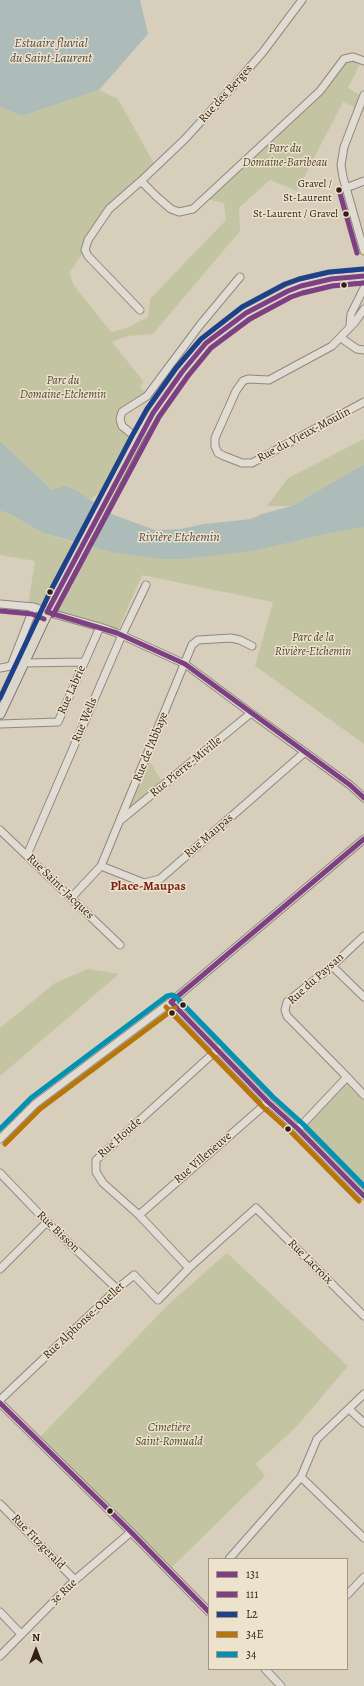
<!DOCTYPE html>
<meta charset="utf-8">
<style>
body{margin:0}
#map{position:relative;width:364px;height:1686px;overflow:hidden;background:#d8cebc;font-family:Alegreya,serif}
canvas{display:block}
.legend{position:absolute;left:208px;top:1558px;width:140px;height:112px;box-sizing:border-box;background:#ede2cc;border:1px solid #a39484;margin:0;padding:5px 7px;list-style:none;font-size:12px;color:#341f17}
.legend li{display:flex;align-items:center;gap:8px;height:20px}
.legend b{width:20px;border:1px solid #a39484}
.north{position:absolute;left:16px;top:1630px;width:40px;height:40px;-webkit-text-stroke:3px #ede2cc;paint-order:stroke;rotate:0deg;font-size:11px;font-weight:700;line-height:16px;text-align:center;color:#341f17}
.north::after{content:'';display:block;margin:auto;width:14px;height:18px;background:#341f17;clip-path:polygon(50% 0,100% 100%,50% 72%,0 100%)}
</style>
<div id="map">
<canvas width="364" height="1686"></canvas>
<ul class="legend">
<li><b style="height:5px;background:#7e4082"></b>131</li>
<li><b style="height:5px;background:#7e4082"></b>111</li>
<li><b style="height:5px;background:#1e4289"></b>L2</li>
<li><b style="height:5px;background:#b87508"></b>34E</li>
<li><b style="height:5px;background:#0091b3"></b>34</li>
</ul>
<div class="north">N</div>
</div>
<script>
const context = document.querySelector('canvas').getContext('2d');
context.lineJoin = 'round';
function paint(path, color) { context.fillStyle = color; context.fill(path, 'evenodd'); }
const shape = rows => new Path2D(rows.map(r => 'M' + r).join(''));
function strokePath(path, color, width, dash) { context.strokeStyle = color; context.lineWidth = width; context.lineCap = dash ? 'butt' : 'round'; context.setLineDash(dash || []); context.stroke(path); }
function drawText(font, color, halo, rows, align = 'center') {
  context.font = font + ' Alegreya,serif'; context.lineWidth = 3; context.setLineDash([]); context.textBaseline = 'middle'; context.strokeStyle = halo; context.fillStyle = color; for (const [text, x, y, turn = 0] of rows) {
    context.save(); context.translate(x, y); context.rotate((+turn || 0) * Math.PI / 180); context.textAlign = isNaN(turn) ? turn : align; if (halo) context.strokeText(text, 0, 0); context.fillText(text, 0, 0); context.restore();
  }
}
const green = shape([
 [344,59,362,60,348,88,364,98,364,112,343,102,297,191,270,180,239,208,240,231,153,334,128,336,112,342,144,382,140,386,147,396,126,408,122,426,140,435,117,479,91,499,52,490,0,441,0,107,22,116,99,90,118,99,156,167,109,209,85,250,69,273,75,287,111,332,127,328,148,317,150,299,226,220,224,203,206,199,320,91],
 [364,439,364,464,292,506,267,506,288,478],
 [364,507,364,744,255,666,273,602,142,575,117,633,28,606,35,561,0,555,0,511,8,513,43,533,75,543,49,610,93,547],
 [147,757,164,785,121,821],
 [88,969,119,974,0,1076,0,1028,55,983],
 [347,1077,364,1095,364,1196,298,1129],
 [227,1253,348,1366,296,1427,256,1464,265,1476,172,1567,40,1437,170,1303]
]);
const water = shape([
 [0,0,140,0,148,34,99,90,22,116,0,107],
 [0,441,52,490,64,486,74,489,114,515,155,530,181,529,204,524,251,519,262,514,292,506,364,464,364,527,329,533,253,551,183,559,157,559,112,552,43,533,8,513,0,511]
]);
const minor = shape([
 [302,0,263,52,237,82,185,139,141,181,157,197,171,209,179,212,193,209,320,91,344,59,353,57,364,61],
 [364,95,344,147,341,165,343,177,364,251],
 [346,188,364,181],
 [364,309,355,322,332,346,269,380,248,379,243,381,236,391,215,438,215,446,218,453,224,456,242,463,252,463,364,402],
 [140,310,88,256,85,250,88,240,109,209,141,181],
 [350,325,351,314,364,288],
 [341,338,357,349,364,350],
 [138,439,122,426,120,419,122,412,147,396,200,325,240,277],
 [0,604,34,607,47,612,100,627,117,633,185,664,251,713,350,785,364,798],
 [23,663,84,662],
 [0,668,11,666,34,607],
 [0,724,58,722,100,627],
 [122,819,251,713],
 [0,830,120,945],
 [27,855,122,635,146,585],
 [101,866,144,883,160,879,305,752],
 [71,898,101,866,192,645,198,640,231,638,240,640,252,646],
 [332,966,364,997],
 [171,1002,268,1102,298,1129,364,1196],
 [347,1077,287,1016,285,1010,287,1002,332,966,364,936],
 [298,1129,347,1077,364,1095],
 [0,1139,35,1104,171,1002,364,839],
 [0,1173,47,1222,117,1289],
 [139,1215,268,1102],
 [189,1268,139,1215,103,1183,96,1172,96,1160,218,1049],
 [0,1269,47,1222],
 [0,1400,117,1289,134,1275,158,1300,189,1268,256,1208,364,1316],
 [0,1403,131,1532,209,1612],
 [349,1409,364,1423],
 [301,1477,364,1538],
 [0,1504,75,1580],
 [229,1559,301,1477,317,1439,364,1394],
 [347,1595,364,1577],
 [0,1612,21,1634],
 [0,1656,75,1580,131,1532],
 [265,1669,281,1686]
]);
const major = shape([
 [0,714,56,595,138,439,153,413,182,372,206,343,246,313,288,291,301,286,331,279,364,276]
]);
const bus1 = shape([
 [47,612,153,413,182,372,206,343,246,313,288,291,301,286,331,279,364,276],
 [47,612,117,633,185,664,350,785,364,798],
 [171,1002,268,1102,298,1129,364,1196],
 [171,1002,364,839],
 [0,1403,131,1532,209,1612]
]);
const bus2 = shape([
 [339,190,357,253],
 [0,611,32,614,44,619],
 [53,615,159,417,188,376,211,348,250,319,291,297,303,293,332,286,364,283]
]);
const bus3 = shape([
 [0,698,50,592,132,436,147,409,176,368,201,339,242,307,285,284,299,279,329,272,363,269]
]);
const bus4 = shape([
 [166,1007,263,1107,293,1134,359,1201],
 [5,1144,40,1109,175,1008]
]);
const bus5 = shape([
 [0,1129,31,1098,167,996,172,995,176,997,273,1097,303,1124,364,1186]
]);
const markers = [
 [339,190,3.5,"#341f17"],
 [346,214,3.5,"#341f17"],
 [344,285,3.5,"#341f17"],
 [50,592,3.5,"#341f17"],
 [183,1005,3.5,"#341f17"],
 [172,1013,3.5,"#341f17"],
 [288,1129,3.5,"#341f17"],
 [110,1511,3.5,"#341f17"]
];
const busNames = [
 ["Gravel /",332,184],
 ["St-Laurent",332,198],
 ["St-Laurent / Gravel",338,214]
];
const streetNames = [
 ["Rue des Berges",226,94,-48],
 ["Rue du Vieux-Moulin",304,435,-28],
 ["Rue Labrie",72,690,-66],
 ["Rue Wells",85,720,-67],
 ["Rue de l'Abbaye",151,747,-68],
 ["Rue Pierre-Miville",186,767,-39],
 ["Rue Maupas",209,836,-41],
 ["Rue Saint-Jacques",60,887,44],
 ["Rue du Paysan",316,979,-42],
 ["Rue Houde",120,1138,-42],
 ["Rue Villeneuve",203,1158,-41],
 ["Rue Bisson",58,1232,44],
 ["Rue Lacroix",310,1262,45],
 ["Rue Alphonse-Ouellet",84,1321,-43],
 ["Rue Fitzgerald",38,1542,46],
 ["3e Rue",64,1592,-44]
];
const parkNames = [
 ["Parc du",285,149],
 ["Domaine-Baribeau",285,163],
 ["Parc du",63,381],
 ["Domaine-Etchemin",63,395],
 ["Parc de la",313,638],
 ["Rivière-Etchemin",313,652],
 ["Cimetière",169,1428],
 ["Saint-Romuald",169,1442]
];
const waterNames = [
 ["Estuaire fluvial",51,44],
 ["du Saint-Laurent",51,59],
 ["Rivière Etchemin",179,538]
];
const neighbourhoodNames = [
 ["Place-Maupas",148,887]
];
paint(green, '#c3c5a2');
paint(water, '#aebcb9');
strokePath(minor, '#90887c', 9);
strokePath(major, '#797066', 11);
strokePath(minor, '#e0dcd3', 7);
strokePath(major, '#dbd6cb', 9);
strokePath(bus1, '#7e4082', 5);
strokePath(bus2, '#7e4082', 5);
strokePath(bus3, '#1e4289', 5);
strokePath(bus4, '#b87508', 5);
strokePath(bus5, '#0091b3', 5);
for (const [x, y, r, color] of markers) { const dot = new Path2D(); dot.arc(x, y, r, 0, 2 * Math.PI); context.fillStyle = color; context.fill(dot); strokePath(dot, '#ede2cc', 1.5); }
drawText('11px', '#341f17', '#ede2cc', busNames, 'right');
drawText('12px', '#341f17', '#ede2cc', streetNames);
drawText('italic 12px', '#544634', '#ede2cc', parkNames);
drawText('italic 13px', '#534c47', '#ede2cc', waterNames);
drawText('bold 13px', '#7a1f14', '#ede2cc', neighbourhoodNames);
</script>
